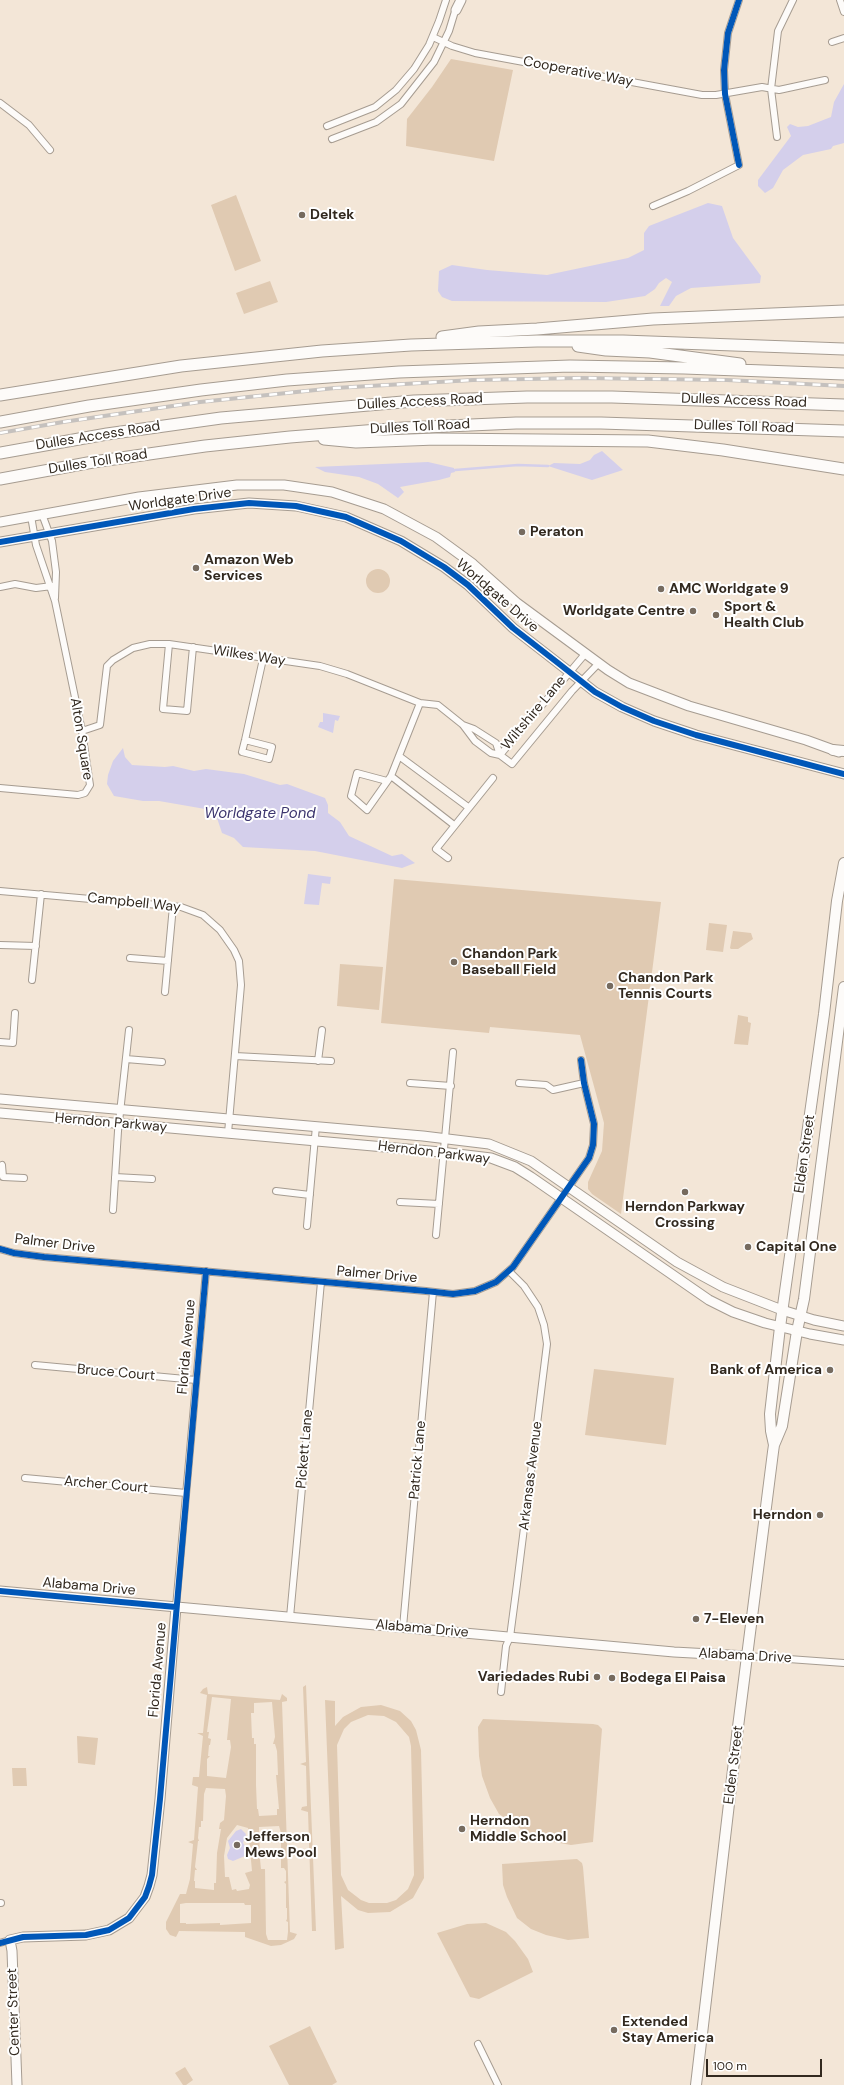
<!DOCTYPE html>
<style>
body{margin:0}
#map{position:relative;width:844px;height:2085px;overflow:hidden;background:#f3e6d7;font-family:"DM Sans",sans-serif}
canvas{display:block}
.scale{position:absolute;left:706px;top:2059px;width:116px;height:18px;box-sizing:border-box;border:2px solid #32291f;border-top:0;padding-left:5px;font-size:12px;line-height:14px;white-space:nowrap;color:#32291f;-webkit-text-stroke:3px #fff;paint-order:stroke}
</style>
<div id="map">
<canvas width="844" height="2085"></canvas>
<div class="scale">100 m</div>
</div>
<script>
const context = document.querySelector('canvas').getContext('2d');
context.lineJoin = 'round';
function paint(path, color) { context.fillStyle = color; context.fill(path, 'evenodd'); }
const shape = rows => new Path2D(rows.map(r => 'M' + r).join(''));
function strokePath(path, color, width, dash) { context.strokeStyle = color; context.lineWidth = width; context.lineCap = dash ? 'butt' : 'round'; context.setLineDash(dash || []); context.stroke(path); }
function drawText(font, color, halo, rows, align = 'center') {
  context.font = font + ' "DM Sans",sans-serif'; context.lineWidth = 4; context.setLineDash([]); context.textBaseline = 'middle'; context.strokeStyle = halo; context.fillStyle = color; for (const [text, x, y, turn = 0] of rows) {
    context.save(); context.translate(x, y); context.rotate((+turn || 0) * Math.PI / 180); context.textAlign = isNaN(turn) ? turn : align; if (halo) context.strokeText(text, 0, 0); context.fillText(text, 0, 0); context.restore();
  }
}
const green = shape([
 [451,59,513,70,494,161,406,146,407,119,432,87],
 [236,195,261,261,235,271,211,205],
 [270,281,278,302,244,314,236,293],
 '366 581a12 12 0 1 1 24 0a12 12 0 1 1-24 0Z',
 [394,879,661,902,621,1214,592,1194,588,1189,588,1182,602,1151,604,1123,580,1035,490,1027,489,1033,381,1023],
 [709,923,727,925,723,952,706,950],
 [733,931,751,933,753,939,738,949,731,949,730,948],
 [340,964,383,967,379,1010,337,1006],
 [738,1015,748,1017,748,1022,751,1023,748,1045,734,1044],
 [594,1369,674,1378,666,1445,585,1435],
 [306,1685,316,1931,312,1931,308,1812,301,1810,302,1807,307,1806,306,1766,300,1764,306,1762,303,1687],
 [207,1687,208,1694,280,1700,282,1694,287,1698,287,1701,282,1702,290,1932,297,1934,294,1939,281,1945,271,1946,245,1937,245,1932,179,1931,176,1937,170,1935,166,1929,166,1922,180,1894,186,1894,190,1879,193,1844,188,1842,194,1840,198,1787,192,1785,193,1777,199,1777,203,1736,197,1733,203,1733,207,1695,200,1693,203,1689],
 [212,1697,231,1699,227,1740,230,1740,231,1747,226,1778,207,1776,207,1759,210,1756,208,1756,209,1745,210,1745,211,1739,208,1738,209,1732,207,1732],
 [272,1702,275,1737,273,1744,275,1744,277,1751,278,1775,276,1775,279,1809,277,1809,277,1815,259,1816,258,1809,257,1809,256,1785,256,1744,254,1744,254,1738,252,1738,251,1713,254,1713,254,1703],
 [206,1788,225,1789,226,1796,224,1820,220,1823,219,1829,221,1829,217,1853,216,1883,214,1883,214,1890,195,1888,195,1881,194,1881,195,1870,197,1870,195,1867,198,1841,199,1841,198,1838,199,1827,201,1827,201,1821,203,1821,204,1794],
 [237,1825,248,1828,252,1871,245,1873,250,1885,249,1889,237,1891,236,1889,232,1890,229,1877,225,1877,224,1856,227,1838],
 [279,1826,281,1833,281,1868,284,1868,286,1871,286,1881,284,1882,286,1884,286,1908,287,1908,287,1919,286,1921,288,1922,288,1932,287,1940,268,1940,266,1934,265,1869,261,1869,260,1859,259,1827],
 [186,1903,244,1903,245,1905,251,1905,251,1923,220,1925,220,1923,186,1924,186,1923,180,1923,180,1904],
 [325,1700,335,1701,335,1726,343,1717,361,1707,381,1705,400,1711,411,1721,416,1730,421,1750,424,1878,413,1898,390,1912,368,1913,358,1910,341,1896,344,1948,335,1950],
 [368,1715,384,1716,396,1722,409,1737,411,1746,414,1875,408,1889,396,1900,387,1903,369,1903,361,1900,348,1890,341,1875,337,1745,344,1729,351,1722],
 [483,1719,593,1724,598,1725,602,1729,593,1842,571,1845,548,1841,525,1832,499,1814,490,1798,482,1776,479,1756,478,1727],
 [77,1736,98,1738,95,1765,78,1763],
 [12,1768,26,1768,27,1786,13,1786],
 [577,1859,582,1863,583,1867,589,1938,568,1940,546,1935,531,1929,517,1918,507,1897,503,1885,502,1864],
 [486,1923,506,1932,515,1941,528,1959,533,1972,479,1999,470,1997,437,1933,467,1924],
 [310,2026,337,2082,332,2085,289,2085,269,2046],
 [185,2067,193,2080,186,2085,183,2085,175,2073]
]);
const water = shape([
 [844,84,844,143,833,146,831,149,803,155,783,170,773,188,765,193,758,186,758,180,791,136,787,127,790,124,798,127,808,126,831,117,834,102],
 [708,203,722,206,733,238,761,276,760,283,691,288,676,296,669,306,660,306,672,282,666,278,659,283,655,289,645,296,606,302,452,301,442,297,438,291,439,271,452,265,487,270,547,275,628,258,644,250,644,233,649,226],
 [602,451,623,470,592,480,548,466,554,463,580,464,590,460,594,455],
 [428,462,454,468,455,472,451,473,450,477,439,480,400,487,404,492,398,498,378,484,359,477,325,472,315,467],
 [323,713,340,716,338,721,335,720,333,733,318,727,320,722,323,722],
 [123,748,125,757,132,765,165,767,173,766,194,771,206,769,244,774,280,785,287,784,325,798,328,805,328,813,340,822,349,836,392,856,402,854,415,863,402,868,315,851,243,847,234,838,222,833,216,815,211,810,159,801,143,801,114,796,107,784,108,775,113,761],
 [308,874,331,877,330,884,322,883,319,905,304,904],
 [241,1829,246,1834,243,1843,247,1849,247,1853,245,1856,233,1861,228,1859,227,1855,230,1848,228,1841,236,1831]
]);
const stream = shape([
 [455,470,518,465,548,466]
]);
const street = shape([
 [840,0,844,12],
 [433,37,452,46,475,53,702,95,716,95,762,87,779,90,825,80],
 [832,42,844,38],
 [0,103,29,125,50,150],
 [327,126,375,107,396,90,414,69,429,45,439,21,446,0],
 [777,137,771,89,778,31,793,0],
 [332,139,376,122,401,104,434,62,449,31,456,8],
 [653,206,688,191,739,165,725,94,724,70,728,33,739,0],
 [42,514,52,541,56,572,55,598],
 [0,587,15,584,36,588,52,586],
 [169,644,163,709,187,711,193,647],
 [463,725,474,729,496,743,500,755],
 [82,731,100,725,107,666,113,660,133,648,150,644,169,644,320,666,347,674,420,703,438,705,463,725,475,741,491,753,500,755,512,764,572,691,599,663],
 [245,740,272,747,269,759,242,752,245,740,263,659],
 [500,755,585,654],
 [399,756,468,807],
 [391,776,454,825],
 [387,781,357,773,351,796,367,810,391,776,420,703],
 [0,788,78,795,85,793,90,785,82,731,55,601,36,545,31,516],
 [448,858,436,849,493,778],
 [0,891,181,907,203,915,220,930,234,950,239,961,241,985,228,1133],
 [0,945,36,946],
 [130,958,168,961],
 [32,980,41,894],
 [165,992,173,906],
 [0,1042,13,1043,15,1013],
 [235,1056,331,1061],
 [126,1059,162,1062],
 [318,1061,322,1030],
 [410,1083,451,1086],
 [519,1083,546,1085,553,1090,584,1083],
 [0,1166,2,1165,3,1177,24,1178],
 [115,1177,152,1179],
 [276,1191,310,1195],
 [400,1202,439,1204],
 [113,1210,118,1131,129,1030],
 [307,1226,316,1126],
 [436,1235,453,1052],
 [0,1249,14,1253,44,1257,426,1291,453,1294,475,1291,496,1282,513,1267,589,1158,593,1145,594,1124,584,1083,581,1060],
 [35,1365,196,1380],
 [25,1478,186,1493],
 [176,1607,206,1271],
 [290,1617,321,1282],
 [403,1627,433,1292],
 [747,1656,844,1663],
 [501,1692,506,1646,510,1637,517,1584,547,1344,544,1325,538,1307,524,1286,509,1271],
 [0,1903,1,1903],
 [0,1943,10,1940],
 [478,2044,498,2085]
]);
const secondary = shape([
 [456,10,461,0],
 [0,522,139,497,237,485,284,485,332,492,384,509,436,537,473,564,517,603,608,670,629,683,689,706,806,740,839,752],
 [0,542,194,509,249,503,296,506,346,517,401,541,444,567,468,585,513,628,558,663,595,692,622,707,654,721,696,735,844,774],
 [0,1099,423,1136,489,1144,531,1161,677,1262,723,1287,782,1310,814,1320,844,1326],
 [0,1113,441,1152,491,1158,515,1167,531,1177,709,1300,733,1312,765,1323,810,1334,844,1340],
 [0,1591,674,1652,747,1656],
 [17,2085,12,1951,10,1940,23,1937,86,1935,109,1930,129,1918,145,1897,149,1886,152,1875,160,1799,176,1607]
]);
const primary = shape([
 [833,750,844,751],
 [774,1445,771,1431,770,1414,780,1327,824,1014,837,901,844,863],
 [696,2085,738,1727,773,1452,774,1445,782,1426,797,1331,804,1299,844,987]
]);
const highway = shape([
 [442,337,479,332,537,329,653,319,844,311],
 [578,346,606,350,650,352,740,364],
 [0,395,181,366,322,351,411,345,537,341,623,341,844,349],
 [0,422,89,406,201,390,287,380,399,372,570,366,684,368,844,374],
 [324,439,356,442,436,439,648,441,723,450,844,469],
 [0,453,107,434,221,418,414,401,527,397,612,397,844,405],
 [0,479,93,462,205,446,290,437,403,428,516,423,601,423,844,431]
]);
const rail = shape([
 [0,433,63,422,200,402,335,388,473,380,581,378,727,380,844,386]
]);
const cycleway = shape([
 [739,0,728,33,724,70,725,94,739,165],
 [0,542,194,509,249,503,296,506,346,517,401,541,444,567,468,585,513,628,558,663,595,692,622,707,654,721,696,735,844,774],
 [0,1249,14,1253,44,1257,426,1291,453,1294,475,1291,496,1282,513,1267,589,1158,593,1145,594,1124,584,1083,581,1060],
 [0,1591,176,1607],
 [0,1943,23,1937,86,1935,109,1930,129,1918,145,1897,149,1886,152,1875,160,1799,206,1271]
]);
const markers = [
 [302,215,4,"#766b5f"],
 [522,532,4,"#766b5f"],
 [196,568,4,"#766b5f"],
 [661,589,4,"#766b5f"],
 [693,611,4,"#766b5f"],
 [716,615,4,"#766b5f"],
 [454,962,4,"#766b5f"],
 [610,986,4,"#766b5f"],
 [685,1192,4,"#766b5f"],
 [748,1247,4,"#766b5f"],
 [830,1370,4,"#766b5f"],
 [820,1515,4,"#766b5f"],
 [696,1619,4,"#766b5f"],
 [597,1677,4,"#766b5f"],
 [612,1678,4,"#766b5f"],
 [462,1829,4,"#766b5f"],
 [237,1845,4,"#766b5f"],
 [614,2030,4,"#766b5f"]
];
const streetNames = [
 ["Cooperative Way",578,72,11],
 ["Dulles Access Road",744,401,2],
 ["Dulles Access Road",420,402,-3],
 ["Dulles Toll Road",420,427,-3],
 ["Dulles Toll Road",744,427,2],
 ["Dulles Access Road",98,436,-9],
 ["Dulles Toll Road",98,462,-9],
 ["Worldgate Drive",180,500,-8],
 ["Worldgate Drive",497,596,41],
 ["Wilkes Way",249,656,9],
 ["Wiltshire Lane",534,713,-50],
 ["Alton Square",81,739,81],
 ["Campbell Way",134,903,6],
 ["Herndon Parkway",111,1123,5],
 ["Herndon Parkway",434,1153,7],
 ["Elden Street",805,1154,-82],
 ["Palmer Drive",55,1244,7],
 ["Palmer Drive",377,1275,5],
 ["Florida Avenue",187,1347,-85],
 ["Bruce Court",116,1373,5],
 ["Pickett Lane",305,1449,-85],
 ["Patrick Lane",418,1460,-85],
 ["Arkansas Avenue",531,1476,-83],
 ["Archer Court",106,1485,5],
 ["Alabama Drive",89,1587,5],
 ["Alabama Drive",422,1629,5],
 ["Alabama Drive",745,1656,3],
 ["Florida Avenue",158,1670,-85],
 ["Elden Street",734,1765,-83],
 ["Center Street",14,2012,-92]
];
const poiNames = [
 ["Deltek",310,215],
 ["Peraton",530,532],
 ["Amazon Web",204,560],
 ["Services",204,576],
 ["AMC Worldgate 9",669,589],
 ["Sport &",724,607],
 ["Health Club",724,623],
 ["Worldgate Centre",685,611,"right"],
 ["Chandon Park",462,954],
 ["Baseball Field",462,970],
 ["Chandon Park",618,978],
 ["Tennis Courts",618,994],
 ["Herndon Parkway",685,1207,"center"],
 ["Crossing",685,1223,"center"],
 ["Capital One",756,1247],
 ["Bank of America",822,1370,"right"],
 ["Herndon",812,1515,"right"],
 ["7-Eleven",704,1619],
 ["Variedades Rubi",589,1677,"right"],
 ["Bodega El Paisa",620,1678],
 ["Herndon",470,1821],
 ["Middle School",470,1837],
 ["Jefferson",245,1837],
 ["Mews Pool",245,1853],
 ["Extended",622,2022],
 ["Stay America",622,2038]
];
const waterNames = [
 ["Worldgate Pond",260,814]
];
paint(green, '#e0cab2');
paint(water, '#d4cfeb');
strokePath(stream, '#d4cfeb', 2.5);
strokePath(street, '#a69c91', 8);
strokePath(secondary, '#a69c91', 11);
strokePath(primary, '#a69c91', 12);
strokePath(highway, '#a69c91', 13);
strokePath(street, '#fdfbf9', 6);
strokePath(secondary, '#fdfbf9', 9);
strokePath(primary, '#fdfbf9', 10);
strokePath(highway, '#fdfbf9', 11);
strokePath(rail, '#c5c1be', 4);
strokePath(rail, '#fff', 2.5, [8]);
strokePath(cycleway, '#0057b8', 6);
for (const [x, y, r, color] of markers) { const dot = new Path2D(); dot.arc(x, y, r, 0, 2 * Math.PI); context.fillStyle = color; context.fill(dot); strokePath(dot, '#fff', 1.5); }
drawText('14px', '#32291f', '#fff', streetNames);
drawText('bold 14px', '#32291f', '#fff', poiNames, 'left');
drawText('italic 15px', '#3c356e', '#fff', waterNames);
</script>
